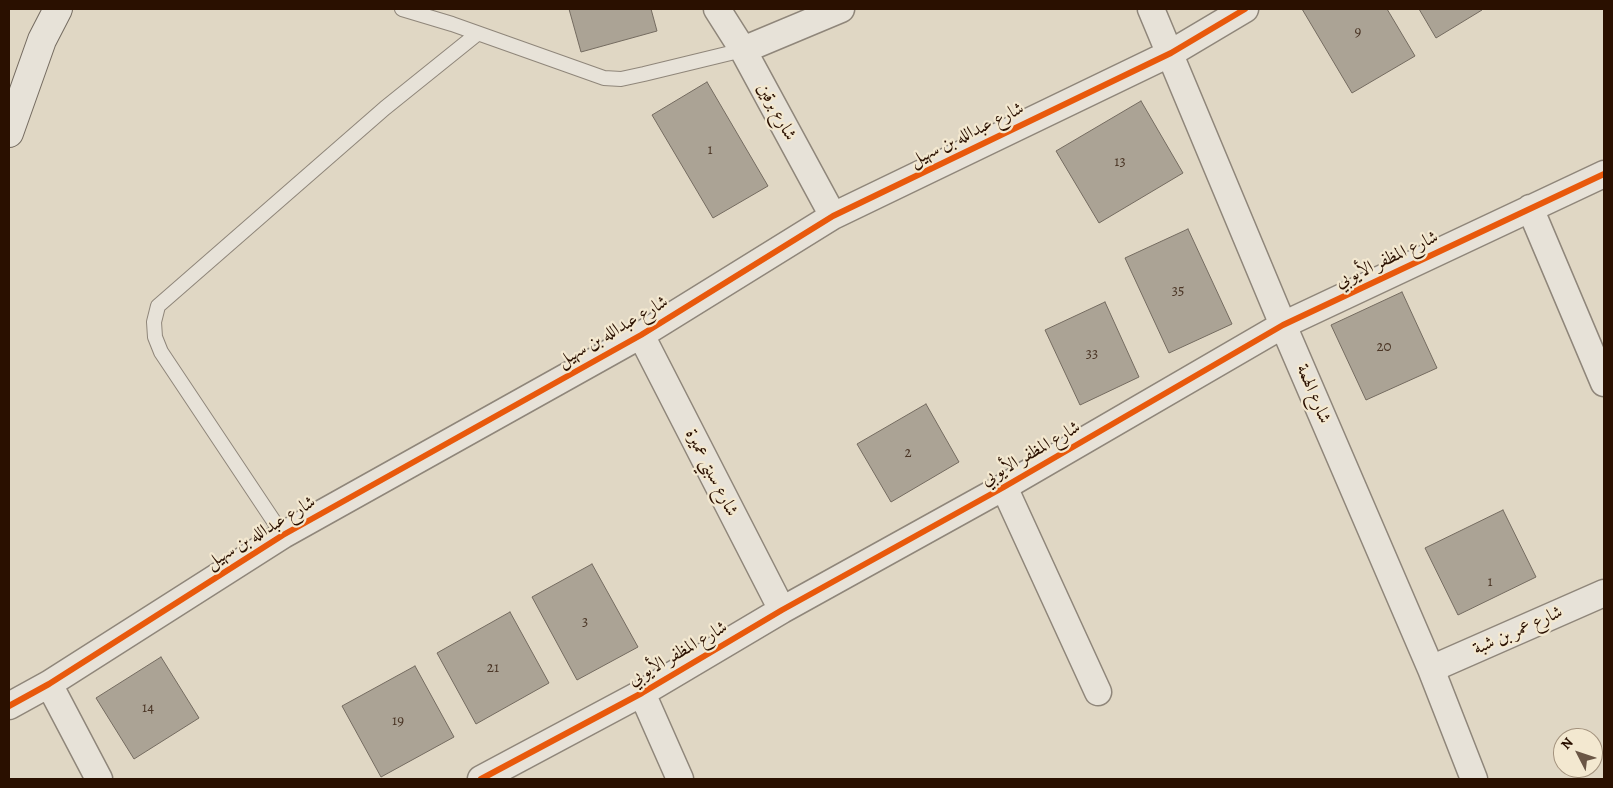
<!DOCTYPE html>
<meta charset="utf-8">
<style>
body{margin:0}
#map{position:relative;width:1613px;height:788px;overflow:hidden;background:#e0d7c4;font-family:Alegreya,serif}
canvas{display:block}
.frame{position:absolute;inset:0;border:10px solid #2a1000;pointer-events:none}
.north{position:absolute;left:1553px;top:728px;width:50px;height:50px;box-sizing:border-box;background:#f3e8d0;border:1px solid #a3927d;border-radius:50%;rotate:311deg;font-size:14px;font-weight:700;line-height:20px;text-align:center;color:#2a1000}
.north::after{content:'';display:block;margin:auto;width:18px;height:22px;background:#6a5645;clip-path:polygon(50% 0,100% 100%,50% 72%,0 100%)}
</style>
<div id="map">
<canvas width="1613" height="788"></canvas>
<div class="frame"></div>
<div class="north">N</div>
</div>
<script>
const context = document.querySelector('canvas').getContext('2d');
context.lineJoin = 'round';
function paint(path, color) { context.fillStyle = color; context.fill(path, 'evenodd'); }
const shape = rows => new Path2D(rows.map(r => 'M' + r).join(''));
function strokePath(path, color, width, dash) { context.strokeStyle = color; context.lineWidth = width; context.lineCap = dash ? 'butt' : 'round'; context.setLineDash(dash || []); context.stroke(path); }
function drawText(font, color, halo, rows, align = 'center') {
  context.font = font + ' Alegreya,Amiri,serif'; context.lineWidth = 4.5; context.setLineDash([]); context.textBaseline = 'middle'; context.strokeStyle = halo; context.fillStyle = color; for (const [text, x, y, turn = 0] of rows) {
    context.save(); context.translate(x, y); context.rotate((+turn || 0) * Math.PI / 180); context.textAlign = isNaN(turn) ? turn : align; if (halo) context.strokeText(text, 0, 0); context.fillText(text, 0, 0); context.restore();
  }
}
const building = shape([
 [569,9,651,9,657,31,581,52,569,9],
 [1302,9,1387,9,1415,56,1352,93,1302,9],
 [1419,9,1481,9,1482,10,1436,38,1419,9],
 [707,82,768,186,713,218,652,115,707,82],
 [1141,101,1183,173,1099,223,1056,151,1141,101],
 [1188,229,1232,324,1169,353,1125,258,1188,229],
 [1402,292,1437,368,1366,400,1331,325,1402,292],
 [1105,302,1139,377,1080,405,1045,330,1105,302],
 [926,404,959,462,891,502,857,444,926,404],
 [1503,510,1536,577,1458,615,1425,548,1503,510],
 [592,564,638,647,577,680,532,597,592,564],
 [510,612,549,683,476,724,437,653,510,612],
 [161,657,199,718,134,759,96,698,161,657],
 [415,666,454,737,381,777,342,706,415,666]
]);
const lane = shape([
 [402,9,452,24,604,78,621,79,644,74,743,50],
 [283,535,161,352,155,337,154,322,158,306,385,108,477,34]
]);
const street = shape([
 [717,9,743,50,833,216],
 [1151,9,1283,325,1431,669,1474,779],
 [743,50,841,9],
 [1530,208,1604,383],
 [641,335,782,610],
 [1004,487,1098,692],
 [1431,669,1604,593],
 [49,684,99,779],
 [642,693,680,779],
 [9,706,49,684,283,535,641,335,833,216,1171,53,1245,9],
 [481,779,642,693,782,610,1004,487,1283,325,1604,174]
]);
const secondary = shape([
 [9,133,42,40,58,9]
]);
const cycleway = shape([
 [9,706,49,684,283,535,641,335,833,216,1171,53,1245,9],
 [481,779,642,693,782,610,1004,487,1283,325,1604,174]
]);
const numberNames = [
 ["9",1358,32],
 ["1",710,150],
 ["13",1120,162],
 ["35",1178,291],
 ["20",1384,347],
 ["33",1092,354],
 ["2",908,453],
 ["1",1490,582],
 ["3",585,622],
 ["21",493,668],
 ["14",148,708],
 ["19",398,721]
];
const streetNames = [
 ["شارع برقين",776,112,61],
 ["شارع عبدالله بن سهيل",967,135,-26],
 ["شارع المظفر الأيوبي",1387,260,-25],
 ["شارع عبدالله بن سهيل",613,332,-30],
 ["شارع الهمة",1313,394,67],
 ["شارع المظفر الأيوبي",1031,454,-30],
 ["شارع سبتي عميرة",711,473,63],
 ["شارع عبدالله بن سهيل",261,533,-31],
 ["شارع عمر بن شبة",1518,631,-24],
 ["شارع المظفر الأيوبي",678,654,-30]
];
paint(building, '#aba395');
strokePath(building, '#746b60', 1);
strokePath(lane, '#8f867a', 16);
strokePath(street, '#8f867a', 29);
strokePath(secondary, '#746b60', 30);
strokePath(lane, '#e7e2d8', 14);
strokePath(street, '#e7e2d8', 26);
strokePath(secondary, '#e7e2d8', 28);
strokePath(cycleway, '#e8590c', 6);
drawText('15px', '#4a3525', null, numberNames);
drawText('18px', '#2a1000', '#f3e8d0', streetNames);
</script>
